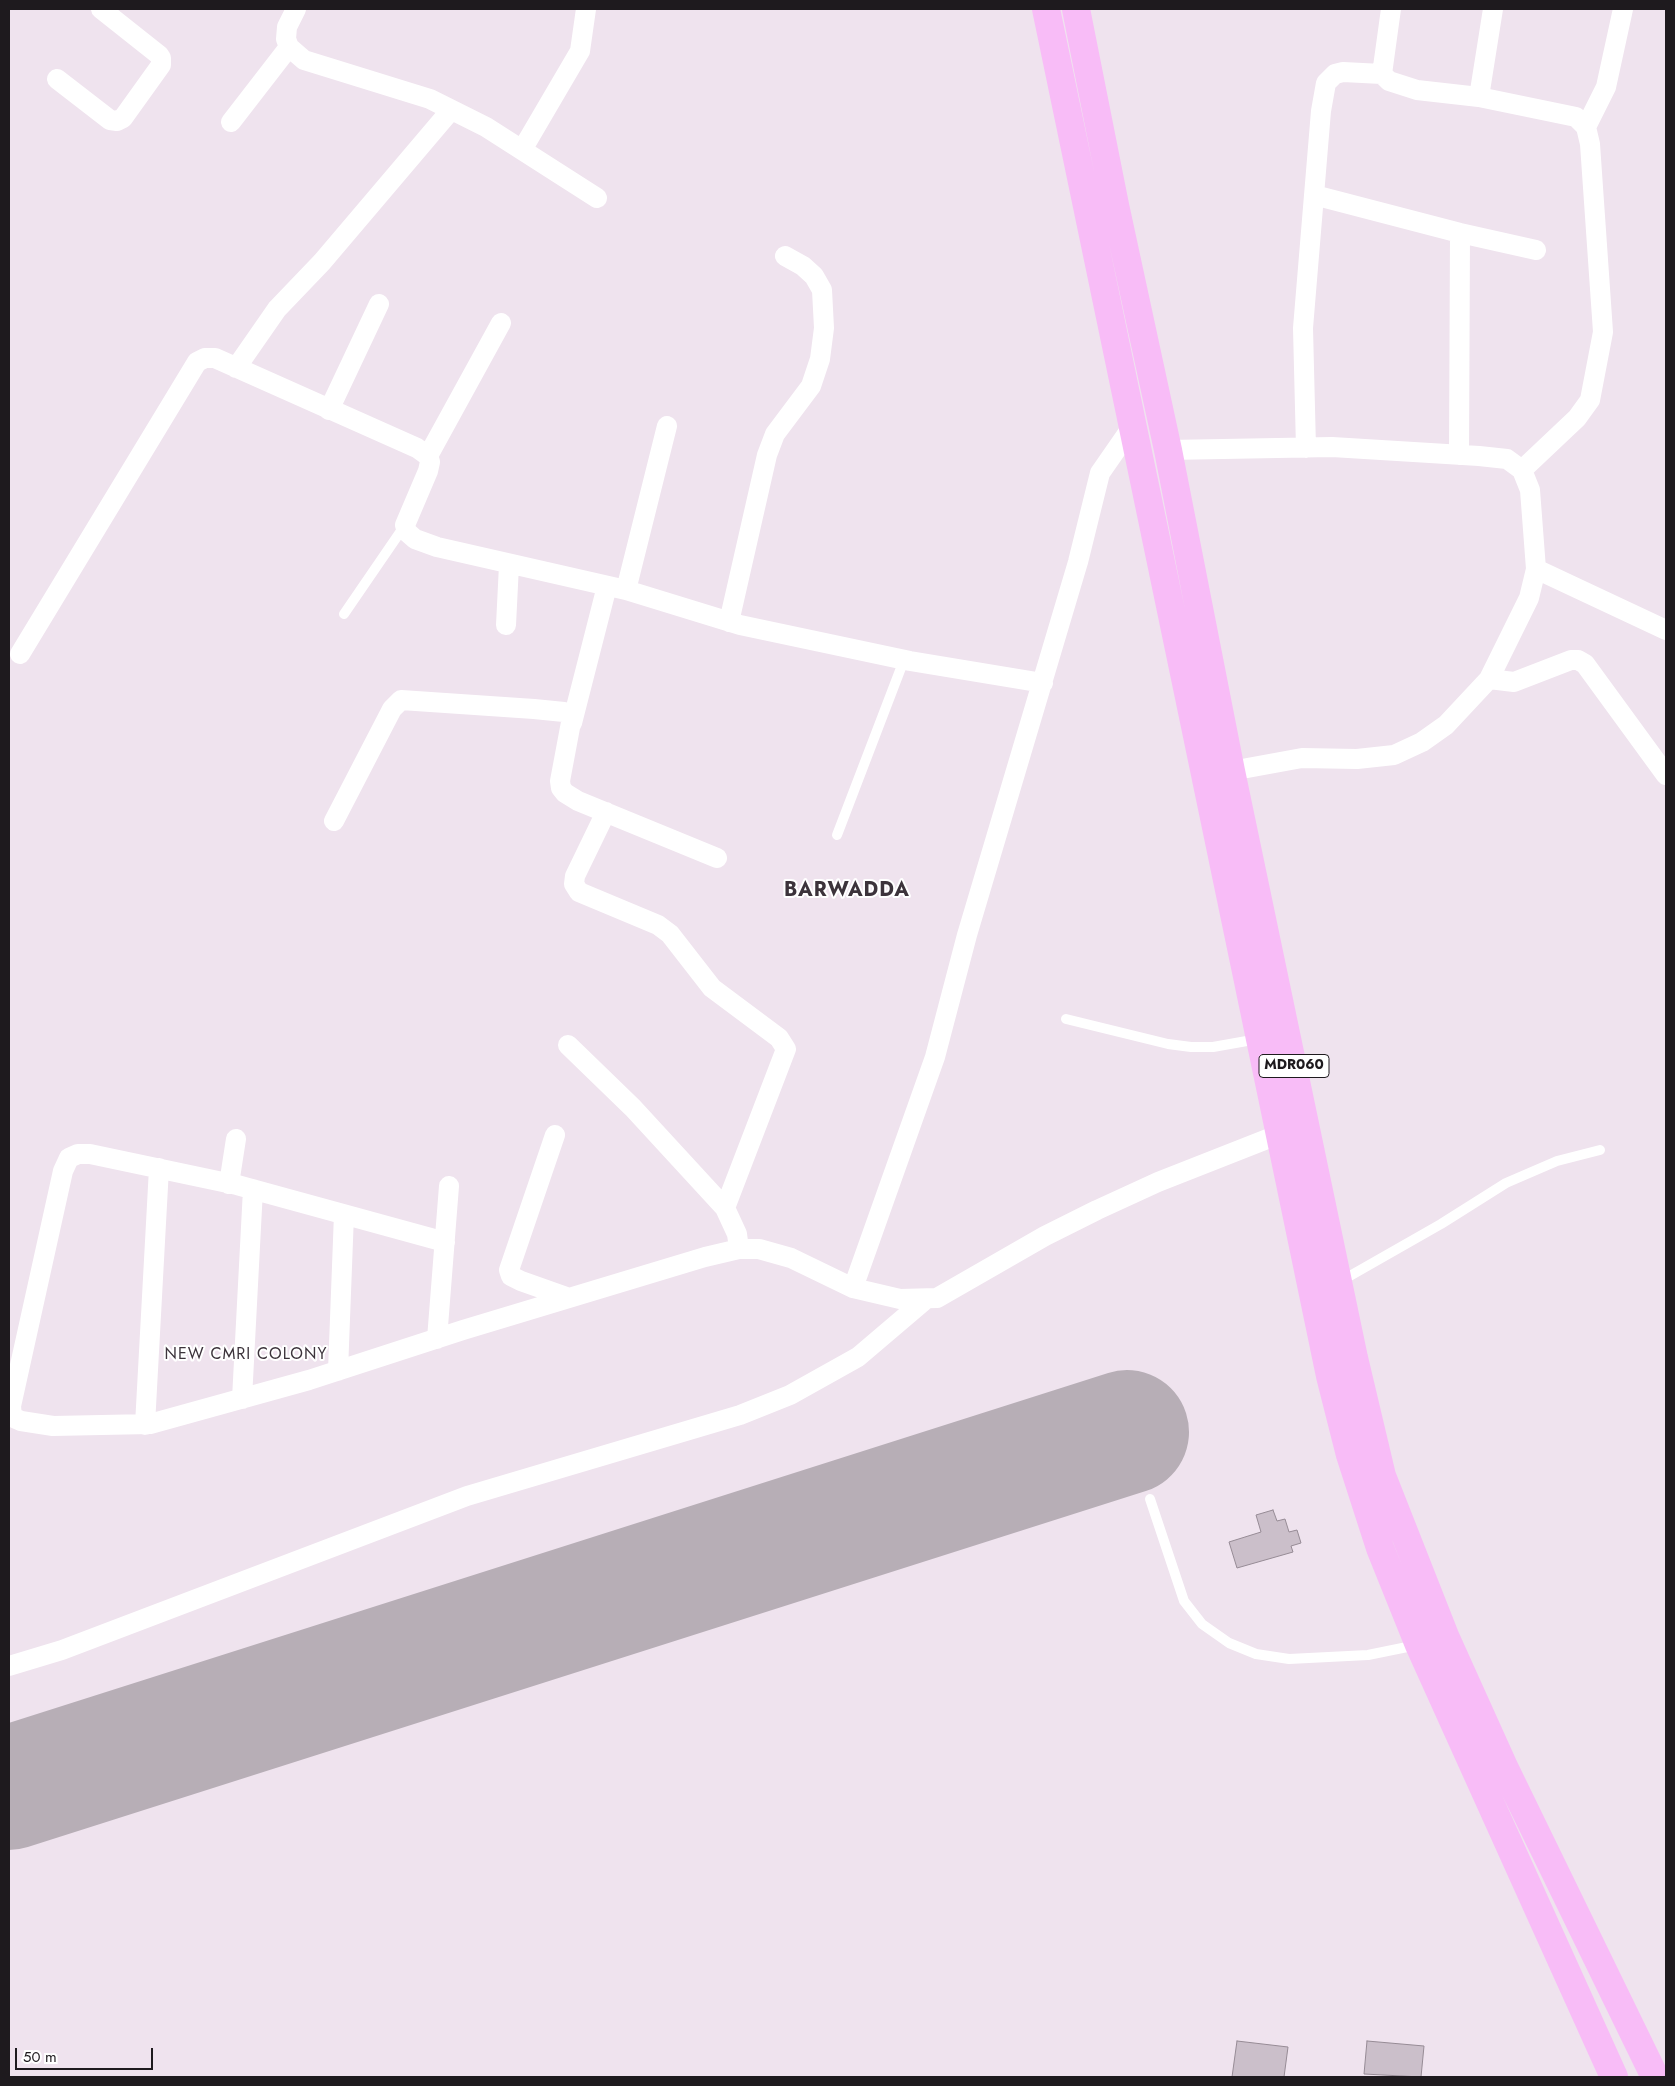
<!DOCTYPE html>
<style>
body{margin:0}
#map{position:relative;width:1675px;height:2086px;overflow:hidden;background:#efe3ee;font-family:Jost,sans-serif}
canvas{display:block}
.frame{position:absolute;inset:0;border:10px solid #1e1a1e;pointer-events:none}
.scale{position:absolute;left:15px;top:2048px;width:138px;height:22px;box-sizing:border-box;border:2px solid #1e1a1e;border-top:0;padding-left:6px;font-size:15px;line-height:18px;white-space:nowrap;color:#1e1a1e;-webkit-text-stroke:4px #fff;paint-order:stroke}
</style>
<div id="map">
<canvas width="1675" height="2086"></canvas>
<div class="frame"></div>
<div class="scale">50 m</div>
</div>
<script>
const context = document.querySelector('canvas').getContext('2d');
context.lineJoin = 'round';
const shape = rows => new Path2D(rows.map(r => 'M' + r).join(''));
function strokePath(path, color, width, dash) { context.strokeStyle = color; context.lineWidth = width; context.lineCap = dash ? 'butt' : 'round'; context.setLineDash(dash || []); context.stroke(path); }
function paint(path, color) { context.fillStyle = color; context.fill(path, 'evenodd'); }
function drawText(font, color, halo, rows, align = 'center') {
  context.font = font + ' Jost,sans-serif'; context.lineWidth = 4; context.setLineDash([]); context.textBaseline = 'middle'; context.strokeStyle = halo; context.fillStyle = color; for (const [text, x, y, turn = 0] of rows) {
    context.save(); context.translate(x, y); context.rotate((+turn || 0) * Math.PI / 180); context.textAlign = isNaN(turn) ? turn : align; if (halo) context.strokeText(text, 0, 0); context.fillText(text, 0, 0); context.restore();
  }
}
const runway = shape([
 [9,1788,1127,1432]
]);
const building = shape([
 [1273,1510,1277,1521,1285,1519,1289,1532,1297,1530,1301,1543,1291,1546,1293,1552,1237,1568,1229,1542,1261,1532,1256,1515,1273,1510],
 [1237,2041,1288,2047,1284,2077,1232,2077,1237,2041],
 [1367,2041,1424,2046,1421,2077,1364,2074,1367,2041]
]);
const lane = shape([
 [344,614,405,525],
 [837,835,904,660],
 [1066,1019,1168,1044,1191,1047,1213,1047,1258,1039],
 [1341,1281,1441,1224,1506,1183,1557,1161,1600,1150],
 [1150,1499,1184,1601,1202,1624,1229,1643,1256,1654,1289,1659,1368,1655,1417,1645]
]);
const street = shape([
 [296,9,287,27,286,39,289,47,304,60,430,99,486,127,597,198],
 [1391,9,1382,74,1389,81,1417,90,1479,97,1576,117,1586,127,1590,144,1603,332,1590,400,1577,418,1522,470],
 [57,79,110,120,117,121,123,118,161,65,161,58,159,55,101,9],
 [1479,97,1493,9],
 [231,122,289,47],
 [1586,127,1606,87,1623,9],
 [522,150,580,51,586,9],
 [1314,195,1460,233,1536,250],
 [236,368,277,309,322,262,451,110],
 [329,410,379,304],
 [1306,448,1303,328,1321,111,1326,83,1335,74,1343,72,1382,74],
 [1168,450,1332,447,1479,456,1507,459,1522,470,1530,490,1536,569,1529,598,1489,679,1446,725,1422,742,1394,755,1357,759,1302,758,1231,771],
 [1459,455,1460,233],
 [428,456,501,323],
 [1536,569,1666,630],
 [626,590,667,426],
 [729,622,767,455,775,434,811,386,820,359,824,328,822,290,814,276,803,266,785,256],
 [506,625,509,565],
 [20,654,197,362,205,358,215,358,417,448,428,456,430,462,428,471,405,525,407,532,415,539,437,547,626,590,740,625,910,661,1043,683],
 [1489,679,1514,682,1571,660,1578,660,1585,664,1666,775],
 [572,723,607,586],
 [606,812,575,876,574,884,579,892,658,925,670,934,712,988,779,1038,786,1049,725,1208],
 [334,821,392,709,401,700,534,709,564,712,572,717,560,781,561,788,565,793,578,801,717,858],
 [568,1045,633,1108,725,1208,737,1234,739,1249],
 [555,1135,509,1270,511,1276,521,1281,569,1298],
 [229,1184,236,1139],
 [445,1242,237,1185,90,1154,78,1154,69,1158,63,1171,11,1406,12,1417,21,1421,53,1426,150,1424,309,1380,463,1330,705,1257,739,1249,759,1249,791,1258,853,1288,900,1299,937,1298,1045,1236,1097,1210,1158,1182,1280,1134],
 [853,1288,935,1057,967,935,1078,562,1100,473,1134,424],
 [437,1339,449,1186],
 [338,1371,344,1214],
 [242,1399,253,1189],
 [145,1425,159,1168],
 [9,1666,62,1650,467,1496,740,1415,790,1395,858,1357,925,1300]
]);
const primary = shape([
 [1046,9,1330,1376,1350,1455,1380,1548,1419,1645,1614,2077],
 [1076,9,1115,205,1168,450,1231,771,1354,1358,1382,1476,1445,1636,1505,1769,1655,2077]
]);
const shields = [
 [1294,1066,70]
];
const shieldNames = [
 ["MDR060",1294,1066]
];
const neighbourhoodNames = [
 ["NEW CMRI COLONY",246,1355]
];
const districtNames = [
 ["BARWADDA",847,891]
];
strokePath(runway, '#b7aeb6', 124);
paint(building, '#cbbfca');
strokePath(building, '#968b95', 1);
strokePath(lane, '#fff', 10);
strokePath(street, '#fff', 20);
strokePath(primary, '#f8bcf7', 28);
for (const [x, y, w] of shields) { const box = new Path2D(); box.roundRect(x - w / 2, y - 11.5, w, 23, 4); context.fillStyle = '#fff'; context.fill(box); strokePath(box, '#1e1a1e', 1); }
drawText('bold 14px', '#1e1a1e', null, shieldNames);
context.letterSpacing = '1px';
drawText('16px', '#3c333b', '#fff', neighbourhoodNames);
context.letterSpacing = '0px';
context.letterSpacing = '1px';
drawText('bold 20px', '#3c333b', '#fff', districtNames);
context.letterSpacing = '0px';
</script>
